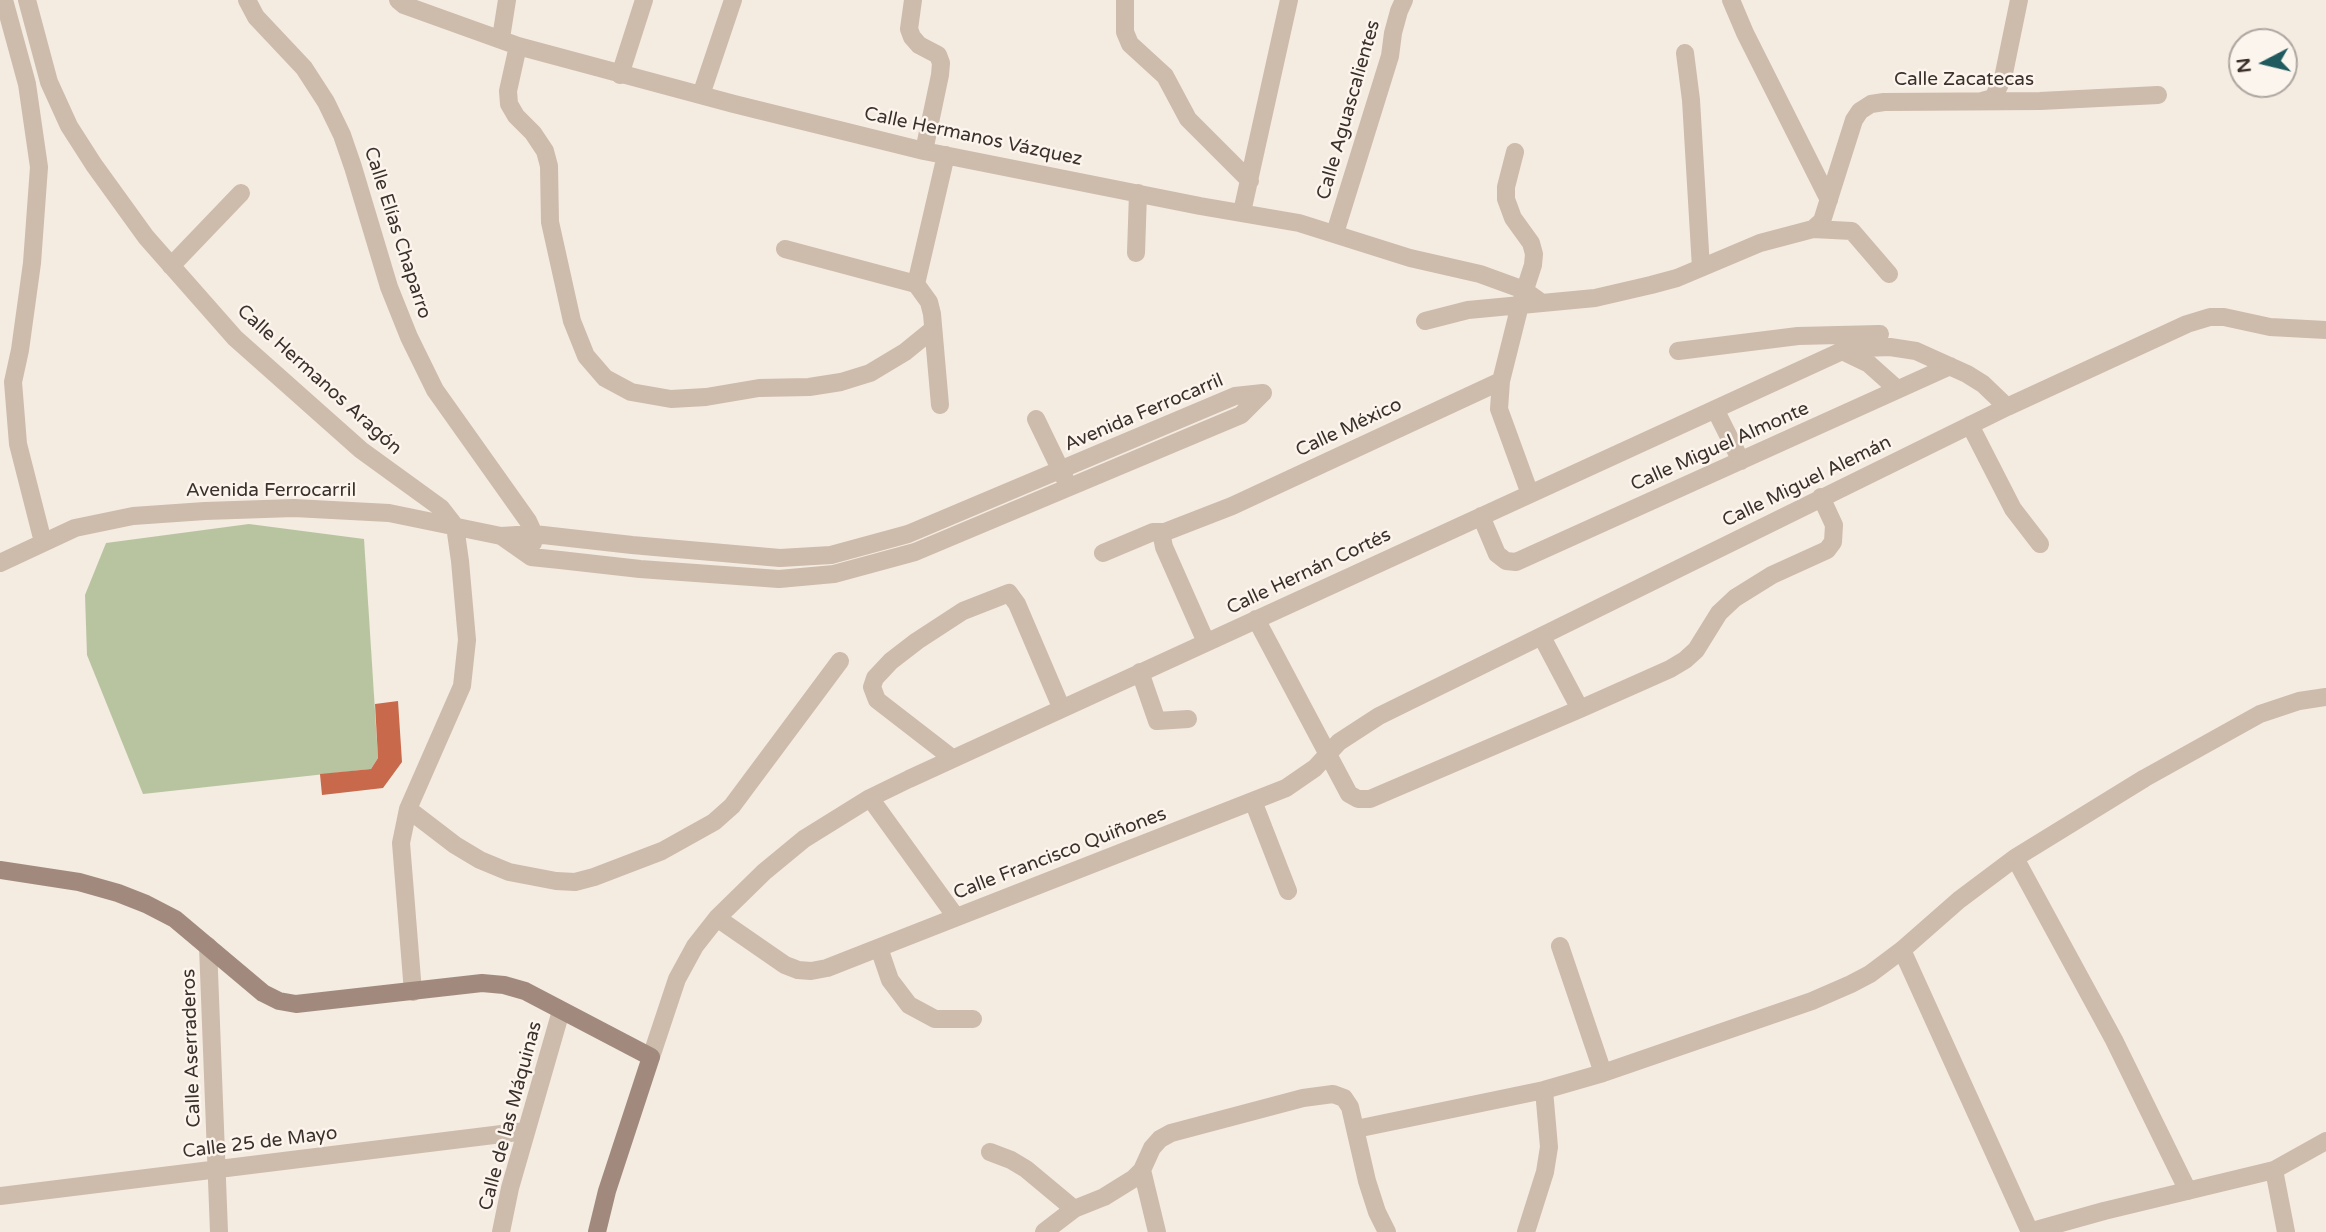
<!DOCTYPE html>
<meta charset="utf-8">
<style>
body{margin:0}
#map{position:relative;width:2326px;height:1232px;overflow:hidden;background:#f4ebe1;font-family:"Varela Round",sans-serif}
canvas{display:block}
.north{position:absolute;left:2228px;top:28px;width:70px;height:70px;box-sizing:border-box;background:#fbf5ee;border:2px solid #aea6a0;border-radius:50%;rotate:263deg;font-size:19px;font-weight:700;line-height:28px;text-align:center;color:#3b302b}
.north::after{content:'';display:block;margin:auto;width:24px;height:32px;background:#1f5a5e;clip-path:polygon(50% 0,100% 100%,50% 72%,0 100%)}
</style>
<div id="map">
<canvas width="2326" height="1232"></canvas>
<div class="north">N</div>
</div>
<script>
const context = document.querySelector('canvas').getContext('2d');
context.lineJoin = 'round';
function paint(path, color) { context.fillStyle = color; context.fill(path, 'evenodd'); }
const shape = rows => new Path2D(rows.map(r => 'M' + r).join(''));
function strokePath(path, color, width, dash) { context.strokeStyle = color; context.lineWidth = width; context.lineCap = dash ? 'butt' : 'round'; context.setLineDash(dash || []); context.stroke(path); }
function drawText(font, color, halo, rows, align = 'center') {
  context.font = font + ' "Varela Round",sans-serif'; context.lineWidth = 5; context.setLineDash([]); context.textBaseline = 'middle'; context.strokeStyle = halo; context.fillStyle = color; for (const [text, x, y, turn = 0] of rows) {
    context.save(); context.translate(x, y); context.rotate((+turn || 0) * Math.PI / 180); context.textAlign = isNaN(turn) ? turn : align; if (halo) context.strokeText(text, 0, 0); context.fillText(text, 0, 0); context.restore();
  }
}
const green = shape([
 [249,524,364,539,378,758,371,769,143,794,87,655,85,595,106,543]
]);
const building = shape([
 [398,701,402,762,383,788,322,795,320,774,371,769,378,758,375,704]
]);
const street = shape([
 [4,0,27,84,39,167,32,263,20,350,13,382,18,444,43,542],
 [27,0,49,82,69,126,94,165,146,237,235,338,361,450,441,508,455,526,460,561,467,640,462,686,408,809,401,843,413,992],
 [247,0,256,17,304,68,326,102,342,135,353,167,389,287,409,337,435,390,528,521,534,534,533,543],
 [398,0,404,5,518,46,734,104,924,151,1200,206,1299,223,1410,258,1480,274,1524,290,1542,303],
 [913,0,909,29,912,37,919,45,938,55,941,63,940,75,924,151],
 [1125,0,1125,32,1130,44,1165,76,1188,119,1250,181],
 [1731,0,1745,33,1829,200],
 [501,38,507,0],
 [518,46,508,91,509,104,516,116,533,133,545,151,549,166,550,222,572,321,586,356,605,378,631,392,671,399,706,397,759,388,809,387,841,382,870,373,905,352,932,330],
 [1685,53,1691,100,1701,268],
 [620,75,644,0],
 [701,95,733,0],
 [1982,101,1993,98,2003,78,2019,0],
 [1515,152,1506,187,1506,199,1513,218,1531,243,1534,254,1533,265,1520,305,1501,381,1499,409,1530,494],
 [1242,212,1289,0],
 [1813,229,1822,221,1854,120,1860,111,1871,104,1884,102,2040,101,2158,95],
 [1335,233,1390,56,1393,33,1399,11,1404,0],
 [785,249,916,284],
 [1136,253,1138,193],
 [171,266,241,193],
 [1425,321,1468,310,1595,298,1651,285,1677,278,1760,243,1813,229,1852,231,1889,274],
 [1678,351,1798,336,1880,334],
 [1842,351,1869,364,1897,389],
 [940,405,932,314,929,302,916,284,946,155],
 [1715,409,1741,461],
 [1036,419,1065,479],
 [1970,425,2013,509,2040,544],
 [1481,516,1497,554,1506,561,1516,562,1950,366],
 [1165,532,1162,537,1164,547,1206,642],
 [501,536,531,557,560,560,640,569,779,579,834,574,915,552,1241,415,1263,393],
 [1103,553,1153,532,1165,532,1232,506,1501,381],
 [0,563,75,528,133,516,205,511,294,508,389,513,501,536,534,534,632,545,780,558,831,555,908,534,1235,396,1263,393],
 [1256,619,1349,794,1358,799,1370,799,1580,709,1670,669,1685,660,1696,650,1719,613,1735,598,1772,575,1827,550,1833,542,1834,525,1821,497],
 [1542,637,1580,709],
 [1140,672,1157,721,1188,719],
 [952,758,877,700,872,687,875,678,891,661,917,641,963,611,1009,593,1017,604,1061,707],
 [870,798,956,917],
 [1253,801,1288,891],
 [408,809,455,845,480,860,509,872,556,881,575,882,594,877,662,851,714,822,732,806,840,661],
 [2015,858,2114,1040,2188,1191],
 [717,918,785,965,798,970,811,971,827,968,1286,788,1315,768,1339,742,1379,716,2007,407,2187,324,2210,317,2224,317,2270,327,2326,330],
 [208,946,219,1232],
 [1560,946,1603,1073],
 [879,948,890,980,909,1005,935,1019,973,1019],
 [1902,950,2030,1232],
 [651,1057,677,979,695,946,717,918,764,872,804,839,870,798,909,779,1842,351,1863,348,1890,347,1916,351,1967,374,1983,384,2007,407],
 [1356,1129,1544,1090,1603,1073,1812,1001,1851,984,1870,974,1902,950,1959,900,2015,858,2145,778,2260,714,2299,701,2326,697],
 [990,1152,1011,1160,1026,1169,1074,1209],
 [1142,1170,1157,1232],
 [2274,1170,2286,1232],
 [0,1196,526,1131],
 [501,1232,510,1188,561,1011],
 [1044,1232,1074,1209,1104,1197,1133,1179,1142,1170,1152,1148,1160,1139,1171,1133,1303,1098,1333,1094,1344,1098,1350,1107,1367,1181,1377,1212,1387,1232],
 [1526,1232,1545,1172,1549,1147,1544,1090],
 [2029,1232,2104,1211,2274,1170,2326,1141]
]);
const secondary = shape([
 [0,870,79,882,118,893,146,904,175,919,263,993,279,1001,296,1004,482,983,504,985,525,991,651,1057,607,1191,597,1232]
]);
const streetNames = [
 ["Calle Zacatecas",1964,80],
 ["Calle Aguascalientes",1349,110,-74],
 ["Calle Hermanos Vázquez",973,137,12],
 ["Calle Elías Chaparro",397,233,72],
 ["Calle Hermanos Aragón",319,380,42],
 ["Avenida Ferrocarril",1144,413,-23],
 ["Calle México",1349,428,-25],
 ["Calle Miguel Almonte",1720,447,-24],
 ["Calle Miguel Alemán",1807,482,-26],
 ["Avenida Ferrocarril",271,491],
 ["Calle Hernán Cortés",1309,572,-25],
 ["Calle Francisco Quiñones",1060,854,-21],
 ["Calle Aserraderos",192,1048,-92],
 ["Calle de las Máquinas",511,1116,-75],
 ["Calle 25 de Mayo",260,1143,-7]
];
paint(green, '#b8c4a0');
paint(building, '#c8694b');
strokePath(street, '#cdbbac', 18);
strokePath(secondary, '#a18a7d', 18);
drawText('19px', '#3b302b', '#fbf5ee', streetNames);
</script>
